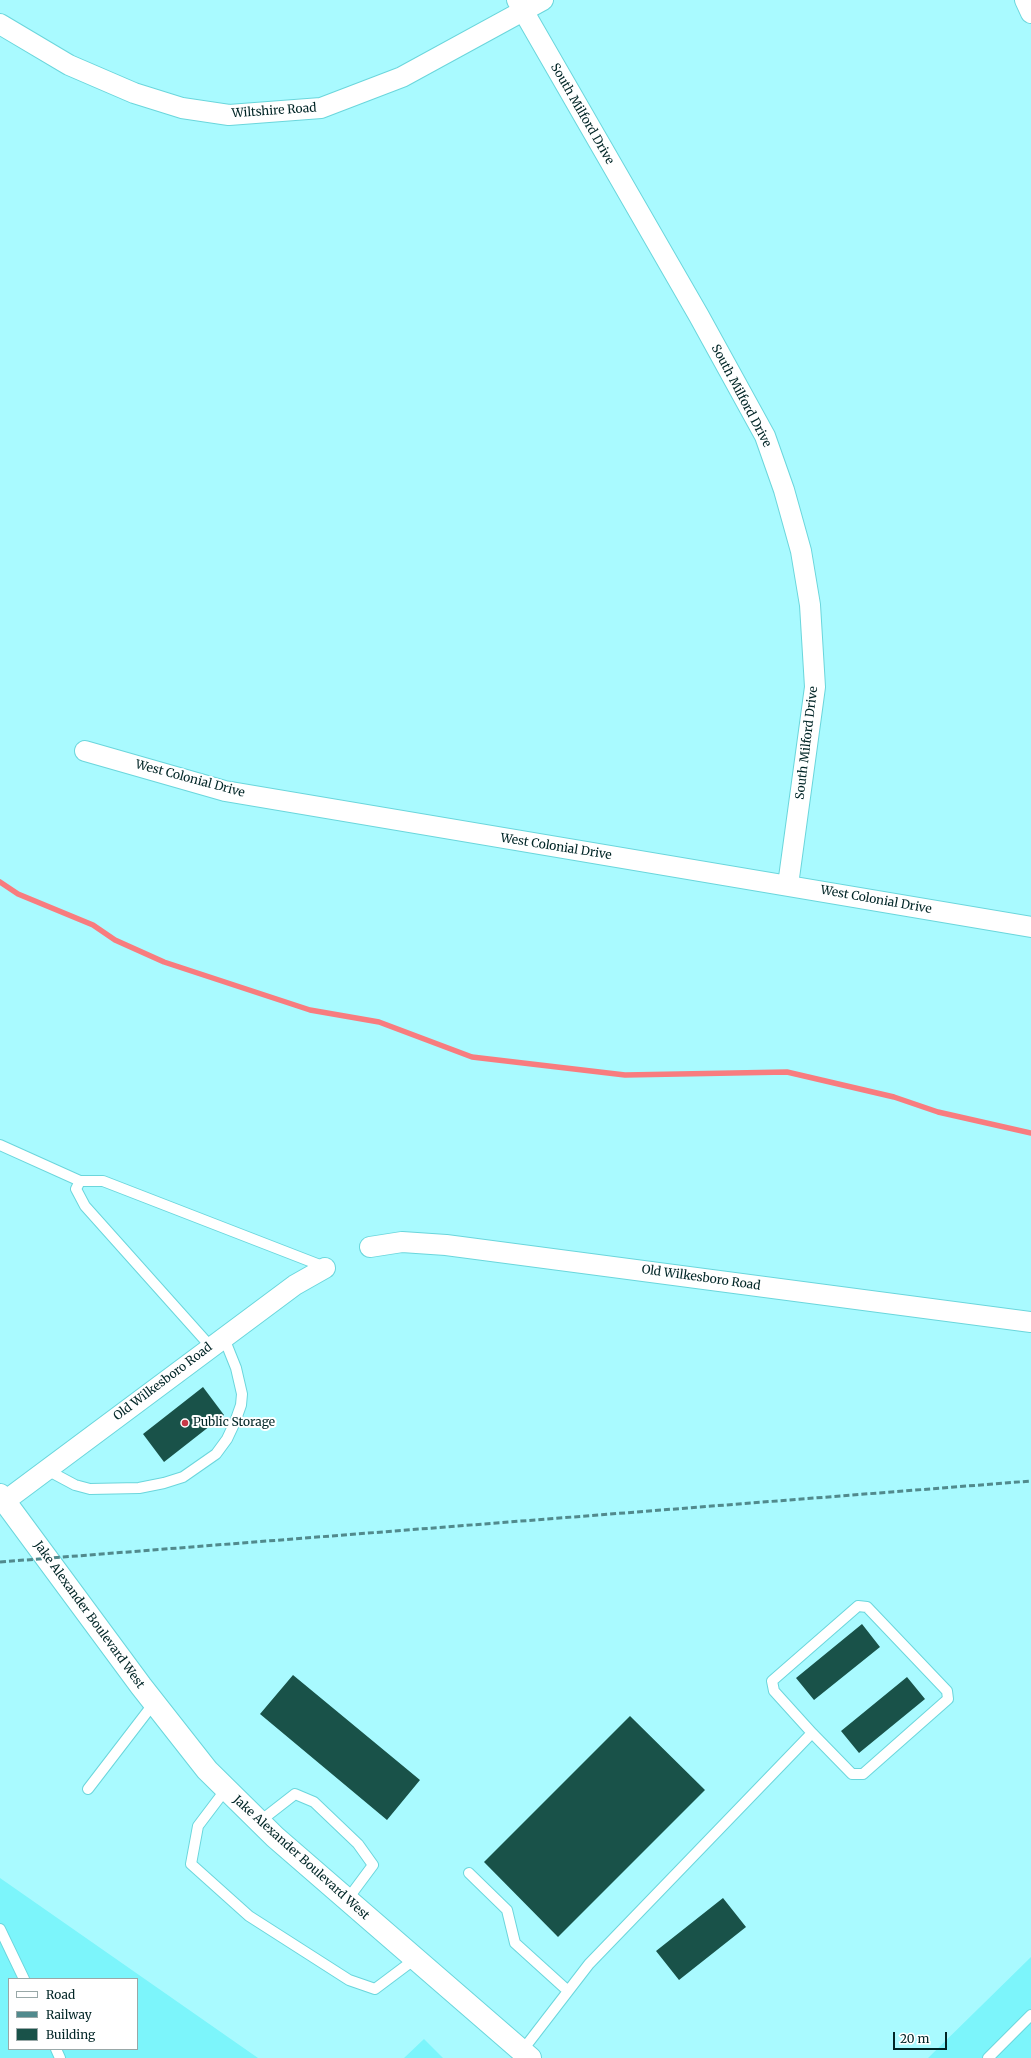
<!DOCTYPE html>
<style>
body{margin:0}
#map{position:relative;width:1031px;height:2058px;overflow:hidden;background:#a9faff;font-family:Merriweather,serif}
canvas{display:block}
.legend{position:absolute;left:8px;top:1978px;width:130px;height:72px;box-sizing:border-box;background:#fff;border:1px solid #99a8a8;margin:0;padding:5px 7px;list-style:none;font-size:12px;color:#012526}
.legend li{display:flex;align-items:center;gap:8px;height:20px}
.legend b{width:20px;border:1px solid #99a8a8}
.scale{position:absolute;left:893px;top:2032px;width:54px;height:18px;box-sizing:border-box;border:2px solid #012526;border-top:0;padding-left:5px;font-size:12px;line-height:14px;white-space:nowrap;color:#012526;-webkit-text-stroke:3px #fff;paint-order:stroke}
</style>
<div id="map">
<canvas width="1031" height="2058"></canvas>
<ul class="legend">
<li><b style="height:5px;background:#fff"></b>Road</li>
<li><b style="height:5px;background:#518a8d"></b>Railway</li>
<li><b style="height:11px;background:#195249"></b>Building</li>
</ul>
<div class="scale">20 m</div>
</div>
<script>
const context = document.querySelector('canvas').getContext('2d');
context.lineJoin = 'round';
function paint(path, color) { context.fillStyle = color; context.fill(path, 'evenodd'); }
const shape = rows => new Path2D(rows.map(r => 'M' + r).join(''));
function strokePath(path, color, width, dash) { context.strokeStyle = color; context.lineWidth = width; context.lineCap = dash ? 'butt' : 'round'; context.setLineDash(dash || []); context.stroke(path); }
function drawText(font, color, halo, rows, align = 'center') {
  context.font = font + ' Merriweather,serif'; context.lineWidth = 4; context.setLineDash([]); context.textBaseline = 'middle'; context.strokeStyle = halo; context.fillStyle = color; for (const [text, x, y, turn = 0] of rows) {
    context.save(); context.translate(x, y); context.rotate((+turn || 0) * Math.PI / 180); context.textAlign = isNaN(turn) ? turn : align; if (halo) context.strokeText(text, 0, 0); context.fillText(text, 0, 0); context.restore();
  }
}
const built = shape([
 [0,1878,258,2058,0,2058],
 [9,1979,137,1979,137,2049,9,2049],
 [1031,1957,1031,2058,928,2058],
 [424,2039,443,2058,404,2058]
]);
const stream = shape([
 [0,882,18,894,93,925,115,940,164,962,310,1010,379,1022,472,1057,625,1075,787,1072,894,1097,938,1112,1031,1133]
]);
const building = shape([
 [203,1387,224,1415,164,1462,143,1434],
 [862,1624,880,1647,814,1700,796,1678],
 [293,1675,420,1780,387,1820,260,1714],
 [907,1677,925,1699,859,1753,841,1731],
 [630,1716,705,1790,558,1937,484,1862],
 [723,1898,746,1927,679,1980,656,1951]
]);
const service = shape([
 [0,1145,80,1181],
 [211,1347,85,1206,76,1189,80,1181,103,1181,325,1267],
 [47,1470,75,1485,90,1489,139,1488,164,1483,183,1477,216,1454,227,1439,235,1422,241,1405,242,1394,236,1368,224,1338],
 [88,1789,154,1703],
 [226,1789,198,1826,191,1864,249,1916,349,1980,375,1989,415,1959],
 [259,1822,295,1794,314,1802,358,1844,373,1865,347,1900],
 [469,1873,507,1910,515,1943,568,1991],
 [0,1929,24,1979],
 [56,2049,60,2058],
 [522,2051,589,1964,812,1733,774,1691,772,1681,858,1606,867,1607,947,1691,948,1699,863,1774,852,1774,812,1733],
 [988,2058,1031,2015]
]);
const minor = shape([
 [517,0,699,316,765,436,784,490,801,551,810,605,815,687,788,885],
 [1025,0,1031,13],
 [0,24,69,65,134,93,182,108,229,115,321,108,402,77,543,0],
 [85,751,225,791,1031,927],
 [370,1247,402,1242,446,1245,1031,1322],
 [5,1501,295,1285,325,1268]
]);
const trunk = shape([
 [0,1495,141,1686,207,1770,275,1837,530,2058]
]);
const rail = shape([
 [0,1562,1031,1481]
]);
const markers = [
 [185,1423,4,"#c83847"]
];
const streetNames = [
 ["Wiltshire Road",274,111,-4],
 ["South Milford Drive",582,114,60],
 ["South Milford Drive",741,396,62],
 ["South Milford Drive",807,743,-83],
 ["West Colonial Drive",190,779,15],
 ["West Colonial Drive",556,847,9],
 ["West Colonial Drive",876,900,10],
 ["Old Wilkesboro Road",701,1278,8],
 ["Old Wilkesboro Road",163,1382,-37],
 ["Jake Alexander Boulevard West",89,1615,54],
 ["Jake Alexander Boulevard West",301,1858,42]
];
const poiNames = [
 ["Public Storage",193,1423]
];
paint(built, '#7cf5fb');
strokePath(stream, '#f87c7f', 5.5);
paint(building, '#195249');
strokePath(service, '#6bd6dc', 12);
strokePath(minor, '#6bd6dc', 22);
strokePath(trunk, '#6bd6dc', 24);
strokePath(service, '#fff', 10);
strokePath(minor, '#fff', 20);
strokePath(trunk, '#fff', 22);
strokePath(rail, '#518a8d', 3, [6, 3]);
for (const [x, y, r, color] of markers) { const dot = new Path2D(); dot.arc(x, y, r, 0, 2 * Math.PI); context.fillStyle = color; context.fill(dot); strokePath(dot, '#fff', 1.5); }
drawText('12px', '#012526', '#fff', streetNames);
drawText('12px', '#012526', '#fff', poiNames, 'left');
</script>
